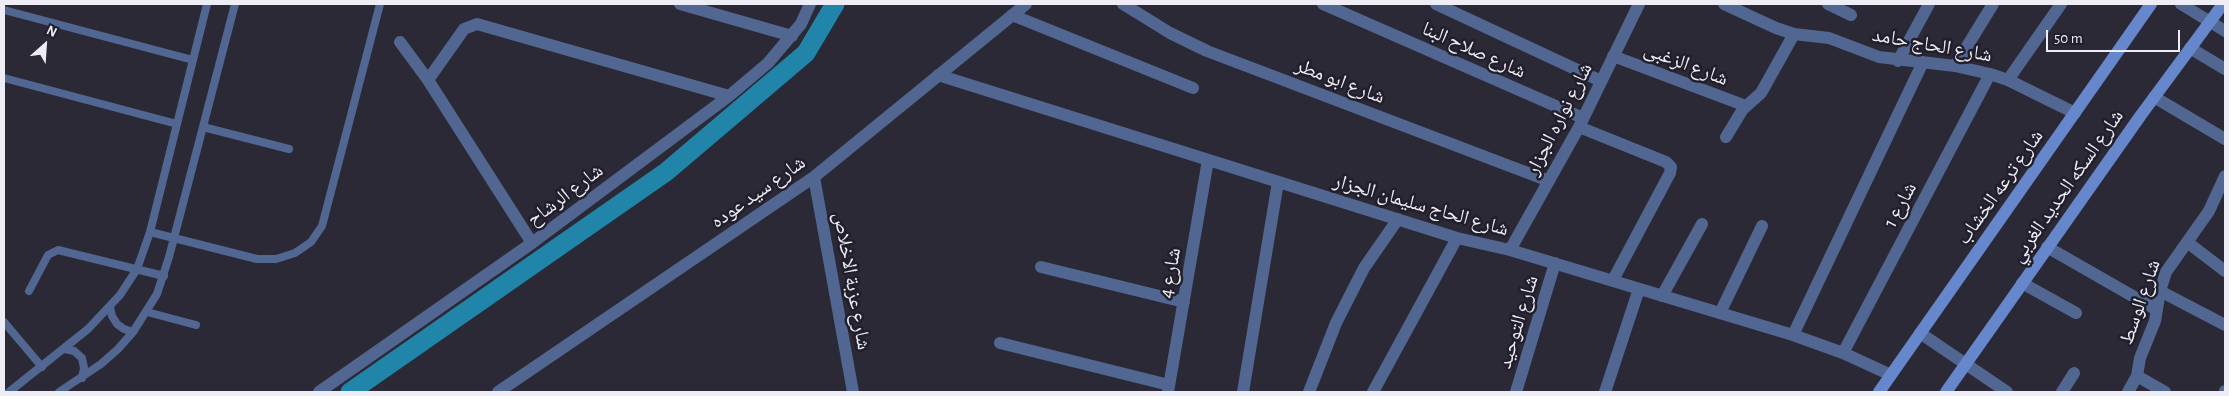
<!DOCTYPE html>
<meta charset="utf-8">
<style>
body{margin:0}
#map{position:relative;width:2229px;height:396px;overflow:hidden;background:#2b2936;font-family:"Alegreya Sans",sans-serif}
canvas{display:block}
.frame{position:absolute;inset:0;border:5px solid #eeedf6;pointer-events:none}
.north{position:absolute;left:20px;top:20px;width:50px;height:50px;-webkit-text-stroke:4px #221f2c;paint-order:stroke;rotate:26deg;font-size:14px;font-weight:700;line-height:20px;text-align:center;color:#eeedf6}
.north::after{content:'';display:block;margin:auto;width:18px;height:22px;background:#eeedf6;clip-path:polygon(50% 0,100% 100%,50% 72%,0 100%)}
.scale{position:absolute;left:2046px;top:30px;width:134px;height:22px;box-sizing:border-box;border:2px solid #eeedf6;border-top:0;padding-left:6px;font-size:15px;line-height:18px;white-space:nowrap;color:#eeedf6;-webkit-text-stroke:4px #221f2c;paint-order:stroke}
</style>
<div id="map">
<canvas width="2229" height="396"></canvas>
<div class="frame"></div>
<div class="north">N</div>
<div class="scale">50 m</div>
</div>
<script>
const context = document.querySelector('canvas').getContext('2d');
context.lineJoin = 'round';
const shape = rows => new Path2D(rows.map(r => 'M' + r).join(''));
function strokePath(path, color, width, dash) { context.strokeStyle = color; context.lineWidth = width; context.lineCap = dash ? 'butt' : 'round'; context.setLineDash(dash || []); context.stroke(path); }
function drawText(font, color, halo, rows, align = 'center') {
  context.font = font + ' "Alegreya Sans","Noto Naskh Arabic",sans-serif'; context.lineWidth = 5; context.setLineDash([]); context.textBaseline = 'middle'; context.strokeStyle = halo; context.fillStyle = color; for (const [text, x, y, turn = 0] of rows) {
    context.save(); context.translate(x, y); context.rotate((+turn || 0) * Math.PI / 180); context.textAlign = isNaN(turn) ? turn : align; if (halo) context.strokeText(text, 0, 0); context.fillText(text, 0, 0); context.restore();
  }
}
const canal = shape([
 [350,392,666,172,806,53,835,4]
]);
const lane = shape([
 [4,10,193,60],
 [4,78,177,124],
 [203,127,289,149],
 [150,232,257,259,276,259,295,253,311,242,322,226,380,4],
 [29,291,48,255,58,250,164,276],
 [110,307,112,316,117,324,124,329,133,332],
 [147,312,196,325],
 [4,322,42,367],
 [65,349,74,351,82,358,84,368,82,378],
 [9,392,88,329,120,295,137,269,150,232,207,4],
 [59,392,101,364,118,349,133,332,157,294,169,257,235,4]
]);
const street = shape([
 [680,4,792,36],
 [1123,4,1170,33,1207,51,1549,181],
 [1323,4,1583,118],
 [1436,4,1601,81],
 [1724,4,1776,28,1794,34,1829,38,1879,57,1955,66,1990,74,2008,80,2075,113],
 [1828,4,1851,15],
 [2181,4,2225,31],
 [1012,15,1193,88],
 [400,42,428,80,532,243],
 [2190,48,2225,69],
 [1613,56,1746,106],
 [1898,61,1929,4],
 [1955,66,1993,4],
 [938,75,1457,238,1510,250,1793,335,1843,353,1891,375],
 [428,80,464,29,477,24,729,96],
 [2008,80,2061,4],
 [2154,97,2225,139],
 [1579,127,1666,162,1671,167,1670,173,1613,280],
 [1726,137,1743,109,1761,93,1794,34],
 [814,177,853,392],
 [2187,242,2225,271],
 [2047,247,2157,310],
 [1510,250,1579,127,1639,4],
 [1041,267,1184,302],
 [2022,283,2076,313],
 [2160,291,2225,325],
 [1662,296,1702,224],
 [1720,313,1762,226],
 [1920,333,2007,392],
 [1793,335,1923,62],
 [1000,343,1169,385],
 [1843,353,1990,74],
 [2137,376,2165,392],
 [319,392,532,243,729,96,768,63,801,24,810,4],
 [498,392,814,177,1026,4],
 [1168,392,1208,160],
 [1243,392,1278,182],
 [1309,392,1336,323,1364,268,1398,219],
 [1373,392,1457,238],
 [1516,392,1555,263],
 [1605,392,1639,289],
 [2062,392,2074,373],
 [2128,392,2137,376,2140,358,2155,321,2160,291,2166,272,2209,211,2225,176],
 [2225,392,2225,391]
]);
const secondary = shape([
 [1879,392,2151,4],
 [1946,392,2141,115,2223,4]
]);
const streetNames = [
 ["شارع الحاج حامد",1932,45,10],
 ["شارع صلاح البنا",1474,50,24],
 ["شارع الزغبى",1686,64,21],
 ["شارع ابو مطر",1340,81,21],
 ["شارع نواره الجزار",1559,119,-63],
 ["شارع السكه الحديد الغربي",2067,186,-55],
 ["شارع ترعه الخشاب",2000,187,-55],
 ["شارع سيد عوده",758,192,-35],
 ["شارع الرشاح",565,195,-37],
 ["شارع الحاج سليمان الجزار",1421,205,16],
 ["شارع 1",1900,205,-62],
 ["شارع 4",1170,273,-80],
 ["شارع عزبة الاخلاص",852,281,80],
 ["شارع الوسط",2140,302,-71],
 ["شارع التوحيد",1518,322,-73]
];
strokePath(canal, '#2184a9', 19);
strokePath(lane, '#516792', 8);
strokePath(street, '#516792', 12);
strokePath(secondary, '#6687cc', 12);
drawText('20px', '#eeedf6', '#221f2c', streetNames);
</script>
